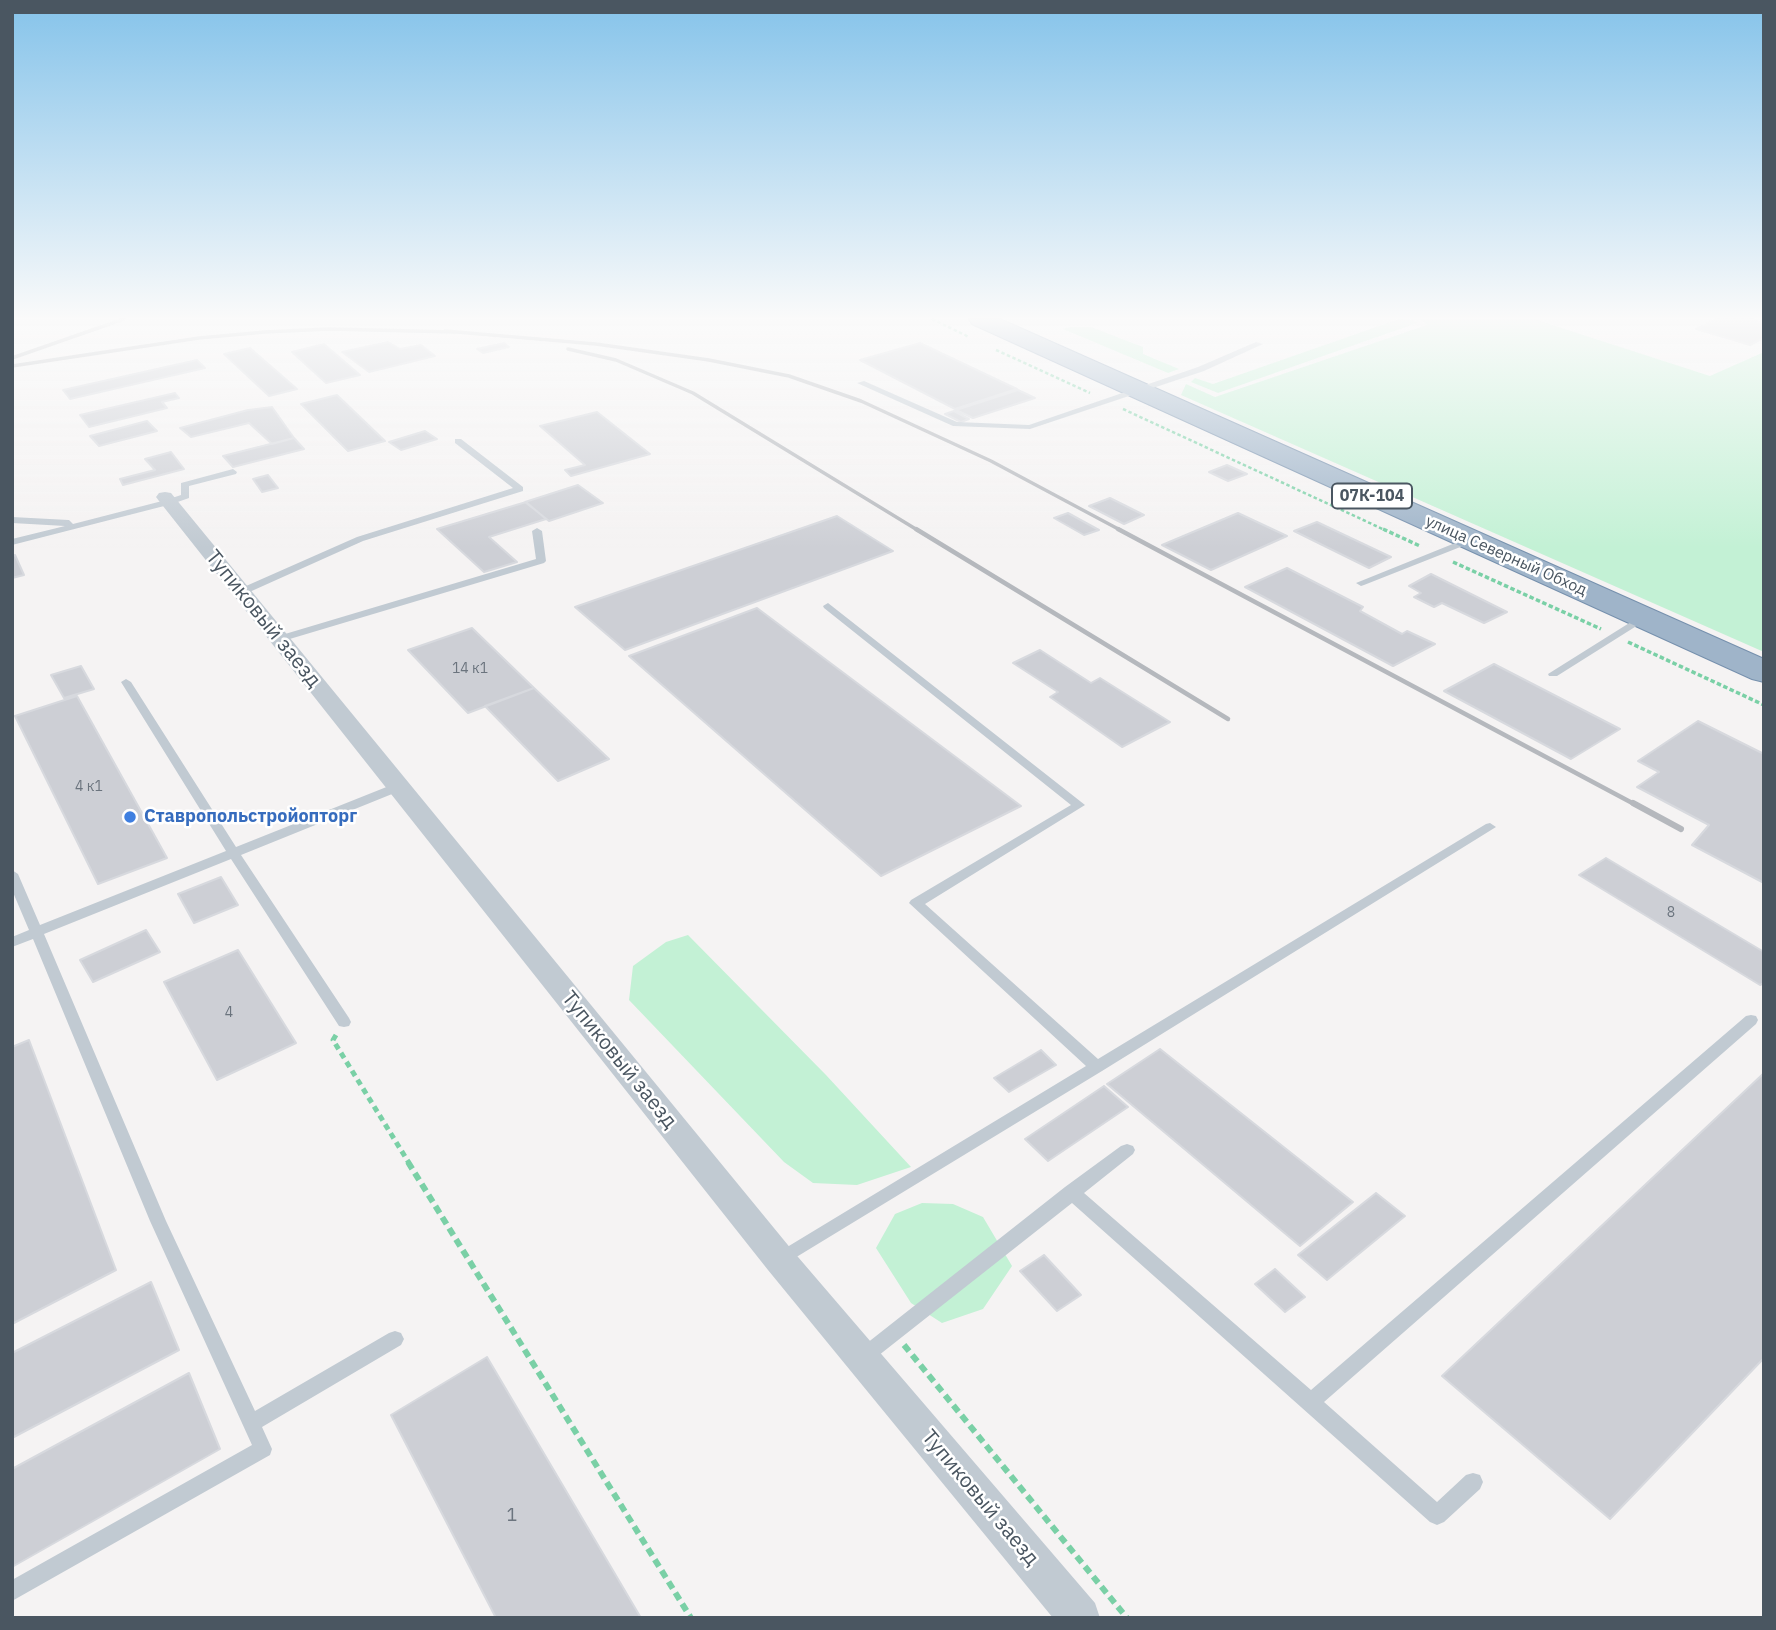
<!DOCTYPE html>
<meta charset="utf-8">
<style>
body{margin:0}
#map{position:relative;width:1776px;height:1630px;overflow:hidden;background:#f5f3f3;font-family:"IBM Plex Sans",sans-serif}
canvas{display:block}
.frame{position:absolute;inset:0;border:14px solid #4a5661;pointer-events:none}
</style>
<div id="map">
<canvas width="1776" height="1630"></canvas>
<div class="frame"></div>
</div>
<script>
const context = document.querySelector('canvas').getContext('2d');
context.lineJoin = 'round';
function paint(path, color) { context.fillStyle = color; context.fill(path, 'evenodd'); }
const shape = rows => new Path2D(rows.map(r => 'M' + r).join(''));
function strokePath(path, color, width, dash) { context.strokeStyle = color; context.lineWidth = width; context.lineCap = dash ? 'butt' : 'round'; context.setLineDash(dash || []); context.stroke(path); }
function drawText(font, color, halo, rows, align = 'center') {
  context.font = font + ' "IBM Plex Sans",sans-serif'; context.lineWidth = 5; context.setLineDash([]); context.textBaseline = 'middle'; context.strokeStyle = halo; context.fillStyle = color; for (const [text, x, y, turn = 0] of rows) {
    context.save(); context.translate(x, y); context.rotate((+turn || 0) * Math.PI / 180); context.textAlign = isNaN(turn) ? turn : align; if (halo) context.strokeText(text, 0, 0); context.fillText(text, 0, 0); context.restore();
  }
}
const green = shape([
 [1399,319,1413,320,1417,323,1218,393,1191,382,1195,378,1213,384],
 [1420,319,1534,319,1710,376,1764,352,1764,652,1181,395,1186,384,1215,397,1427,325],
 [1070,327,1091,327,1143,347,1143,354,1179,369,1168,373,1063,329],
 [688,935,826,1075,911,1167,857,1185,813,1183,784,1162,629,1000,633,966,666,942],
 [922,1203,953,1204,983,1217,1012,1266,983,1309,942,1323,911,1303,876,1248,895,1214]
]);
const building = shape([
 [1717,319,1751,319,1764,323,1764,338,1750,345,1696,329,1717,319],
 [388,342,400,349,421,345,435,356,369,372,342,352,388,342],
 [504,343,509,347,483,353,477,349,504,343],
 [920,343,1017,389,955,409,860,360,920,343],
 [324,344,360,375,326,383,292,352,324,344],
 [250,348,297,389,269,396,224,354,250,348],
 [197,360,205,368,70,399,63,390,197,360],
 [1018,390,1035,398,973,418,956,410,1018,390],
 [175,393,179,398,162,402,167,408,89,427,80,415,175,393],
 [337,395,385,441,348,451,301,404,337,395],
 [272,407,294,438,272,444,249,423,191,437,180,428,248,410,272,407],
 [954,411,969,419,961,422,945,414,954,411],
 [597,412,650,454,571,476,565,470,585,465,540,426,597,412],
 [147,421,157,431,99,446,90,436,147,421],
 [425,431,437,439,401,450,389,442,425,431],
 [294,438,304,449,233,467,223,456,294,438],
 [171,452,184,469,123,485,120,479,155,470,145,459,171,452],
 [1227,465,1247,474,1228,481,1209,472,1227,465],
 [268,475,278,488,262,492,253,479,268,475],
 [578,485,603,503,549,521,525,502,578,485],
 [1110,498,1144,515,1124,524,1089,506,1110,498],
 [526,502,546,519,489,537,517,562,484,572,437,529,526,502],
 [1068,513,1099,530,1084,535,1054,518,1068,513],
 [1238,513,1287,536,1211,570,1162,545,1238,513],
 [837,516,893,551,625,650,575,607,837,516],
 [1317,522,1391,557,1369,568,1294,531,1317,522],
 [15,555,24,575,12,578,12,556,15,555],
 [1287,568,1363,607,1360,611,1402,634,1407,631,1435,644,1393,666,1245,587,1287,568],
 [1431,574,1507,612,1484,623,1442,603,1434,607,1414,597,1421,593,1409,586,1431,574],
 [757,608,1021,806,881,876,629,656,757,608],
 [472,628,534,688,468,713,408,650,472,628],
 [1040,650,1091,683,1100,678,1170,722,1122,747,1050,697,1058,692,1013,663,1040,650],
 [1494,664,1620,729,1571,759,1444,691,1494,664],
 [81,666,94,689,64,698,51,675,81,666],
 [534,688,609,759,558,781,485,706,534,688],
 [77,696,167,858,98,884,15,716,77,696],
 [1698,721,1764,754,1764,883,1692,845,1709,825,1637,787,1659,772,1638,761,1698,721],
 [1606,858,1764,952,1764,983,1760,985,1579,875,1606,858],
 [221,877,238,905,194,923,178,894,221,877],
 [146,930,160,952,93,982,80,960,146,930],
 [238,950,296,1043,217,1080,164,982,238,950],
 [29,1040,116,1270,12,1324,12,1047,29,1040],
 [1160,1049,1353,1202,1300,1246,1107,1084,1160,1049],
 [1041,1050,1056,1065,1009,1092,994,1078,1041,1050],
 [1764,1073,1764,1358,1610,1519,1442,1376,1764,1073],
 [1104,1086,1128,1107,1048,1161,1025,1139,1104,1086],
 [1376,1193,1405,1216,1327,1280,1298,1255,1376,1193],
 [1044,1255,1081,1295,1057,1311,1020,1271,1044,1255],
 [1275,1269,1305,1297,1285,1312,1255,1284,1275,1269],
 [151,1282,179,1350,12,1438,12,1353,151,1282],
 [487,1357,641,1618,496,1618,391,1415,487,1357],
 [189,1373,220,1449,12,1567,12,1469,189,1373]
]);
const pathFar3 = shape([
 [932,319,969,337],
 [996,350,1090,393],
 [1123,409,1387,531]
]);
const pathFar2 = shape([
 [1383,529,1420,546],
 [1453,562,1601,629],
 [1628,642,1764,705]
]);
const pathFar1 = shape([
 [336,1035,333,1040,409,1163]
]);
const path = shape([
 [408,1162,691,1618],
 [904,1345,1127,1618]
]);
const service = shape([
 [1256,342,1263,344,1204,371,1030,429,953,426,857,383,864,381,957,422,1029,425,1198,367,1256,342],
 [455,439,461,439,523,487,523,491,363,541,245,594,237,594,237,590,357,537,513,488,455,443,455,439],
 [233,469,237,472,236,474,189,486,189,498,172,504,12,545,12,539,65,526,12,523,12,517,69,520,73,524,166,500,181,495,181,483,233,469],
 [537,528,542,531,546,561,544,563,283,641,279,642,274,639,275,637,536,559,532,531,537,528],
 [1470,537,1475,540,1473,542,1364,585,1361,586,1356,583,1470,537],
 [828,603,1085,805,925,904,1098,1059,1486,824,1490,823,1496,827,1102,1071,780,1267,774,1265,772,1260,774,1255,1086,1066,909,903,911,900,1071,805,824,608,823,606,828,603],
 [1642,615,1646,616,1646,620,1557,676,1549,676,1548,674,1642,615],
 [126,679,131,682,236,847,394,784,402,784,404,787,402,790,241,855,349,1018,351,1022,349,1026,344,1027,339,1026,231,859,44,934,166,1221,255,1411,389,1333,395,1331,401,1333,404,1339,401,1345,262,1427,272,1449,270,1455,12,1601,12,1580,252,1445,150,1221,33,939,12,947,12,937,29,930,12,890,12,870,18,874,40,925,226,851,121,682,126,679],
 [1751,1015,1756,1016,1758,1020,1756,1024,1324,1402,1437,1502,1466,1475,1473,1473,1480,1475,1483,1482,1480,1489,1444,1522,1437,1525,1430,1522,1072,1203,869,1363,863,1365,857,1363,854,1357,857,1351,1065,1187,1121,1146,1127,1144,1133,1146,1135,1150,1133,1154,1084,1193,1311,1390,1746,1016,1751,1015]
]);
const minor = shape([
 [165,492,171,493,792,1250,1095,1603,1100,1618,1053,1618,768,1270,159,501,156,497,159,493,165,492]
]);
const trunk = shape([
 [969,319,1000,319,1764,659,1764,682,1752,679,972,324,969,319]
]);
const railFar2 = shape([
 [445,331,596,344,709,360,789,376,861,401,991,461,1122,531],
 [568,349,616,360,693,393,919,531],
 [12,358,124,319],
 [12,366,199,338,265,332,329,329,454,332]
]);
const railFar1 = shape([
 [916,529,1228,719],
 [1118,529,1636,805]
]);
const rail = shape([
 [1633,803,1681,829]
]);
const markers = [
 [130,817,7,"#3f7fe0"]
];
const numberNames = [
 ["14 к1",470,669],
 ["4 к1",89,787],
 ["8",1671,913],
 ["4",229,1013]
];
const shields = [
 [1372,496,80]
];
const shieldNames = [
 ["07К-104",1372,496]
];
const farStreetnames = [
 ["улица Северный Обход",1506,556,24]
];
const shopNames = [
 ["Ставропольстройопторг",144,817]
];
const nearNumbernames = [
 ["1",512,1516]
];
const nearStreetnames = [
 ["Тупиковый заезд",263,619,51],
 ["Тупиковый заезд",619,1060,51],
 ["Тупиковый заезд",980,1498,50]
];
paint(green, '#c3f1d5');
paint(building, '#cdcfd5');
strokePath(building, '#d7d9de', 2);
strokePath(trunk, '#7690ad', 2);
strokePath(pathFar3, '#7ad0a6', 2.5, [3.5, 2.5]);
strokePath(pathFar2, '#7ad0a6', 3.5, [4.5, 2.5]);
strokePath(pathFar1, '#7ad0a6', 5, [6, 4.5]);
strokePath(path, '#7ad0a6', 6, [8, 5]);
paint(service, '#c1cad2');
paint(minor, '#c1cad2');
paint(trunk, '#9fb4c9');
strokePath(railFar2, '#b5b8bd', 3.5);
strokePath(railFar1, '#b5b8bd', 4.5);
strokePath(rail, '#b5b8bd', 6);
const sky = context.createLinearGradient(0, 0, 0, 548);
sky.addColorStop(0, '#85c3ea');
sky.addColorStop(0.58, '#fafafa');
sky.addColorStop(1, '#fafafa00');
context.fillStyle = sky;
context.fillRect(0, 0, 1776, 548);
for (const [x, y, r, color] of markers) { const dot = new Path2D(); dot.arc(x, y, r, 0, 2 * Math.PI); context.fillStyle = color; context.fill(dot); strokePath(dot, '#fff', 2.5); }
drawText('14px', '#6b747e', null, numberNames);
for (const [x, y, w] of shields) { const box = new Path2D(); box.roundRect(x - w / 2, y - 12.5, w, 25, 5); context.fillStyle = '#fff'; context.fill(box); strokePath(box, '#4a5661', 2); }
drawText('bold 16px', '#4a5661', null, shieldNames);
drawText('16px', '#4a5661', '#fff', farStreetnames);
drawText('bold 18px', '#366cbe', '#fff', shopNames, 'left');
drawText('18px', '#6b747e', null, nearNumbernames);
drawText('21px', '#4a5661', '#fff', nearStreetnames);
</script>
